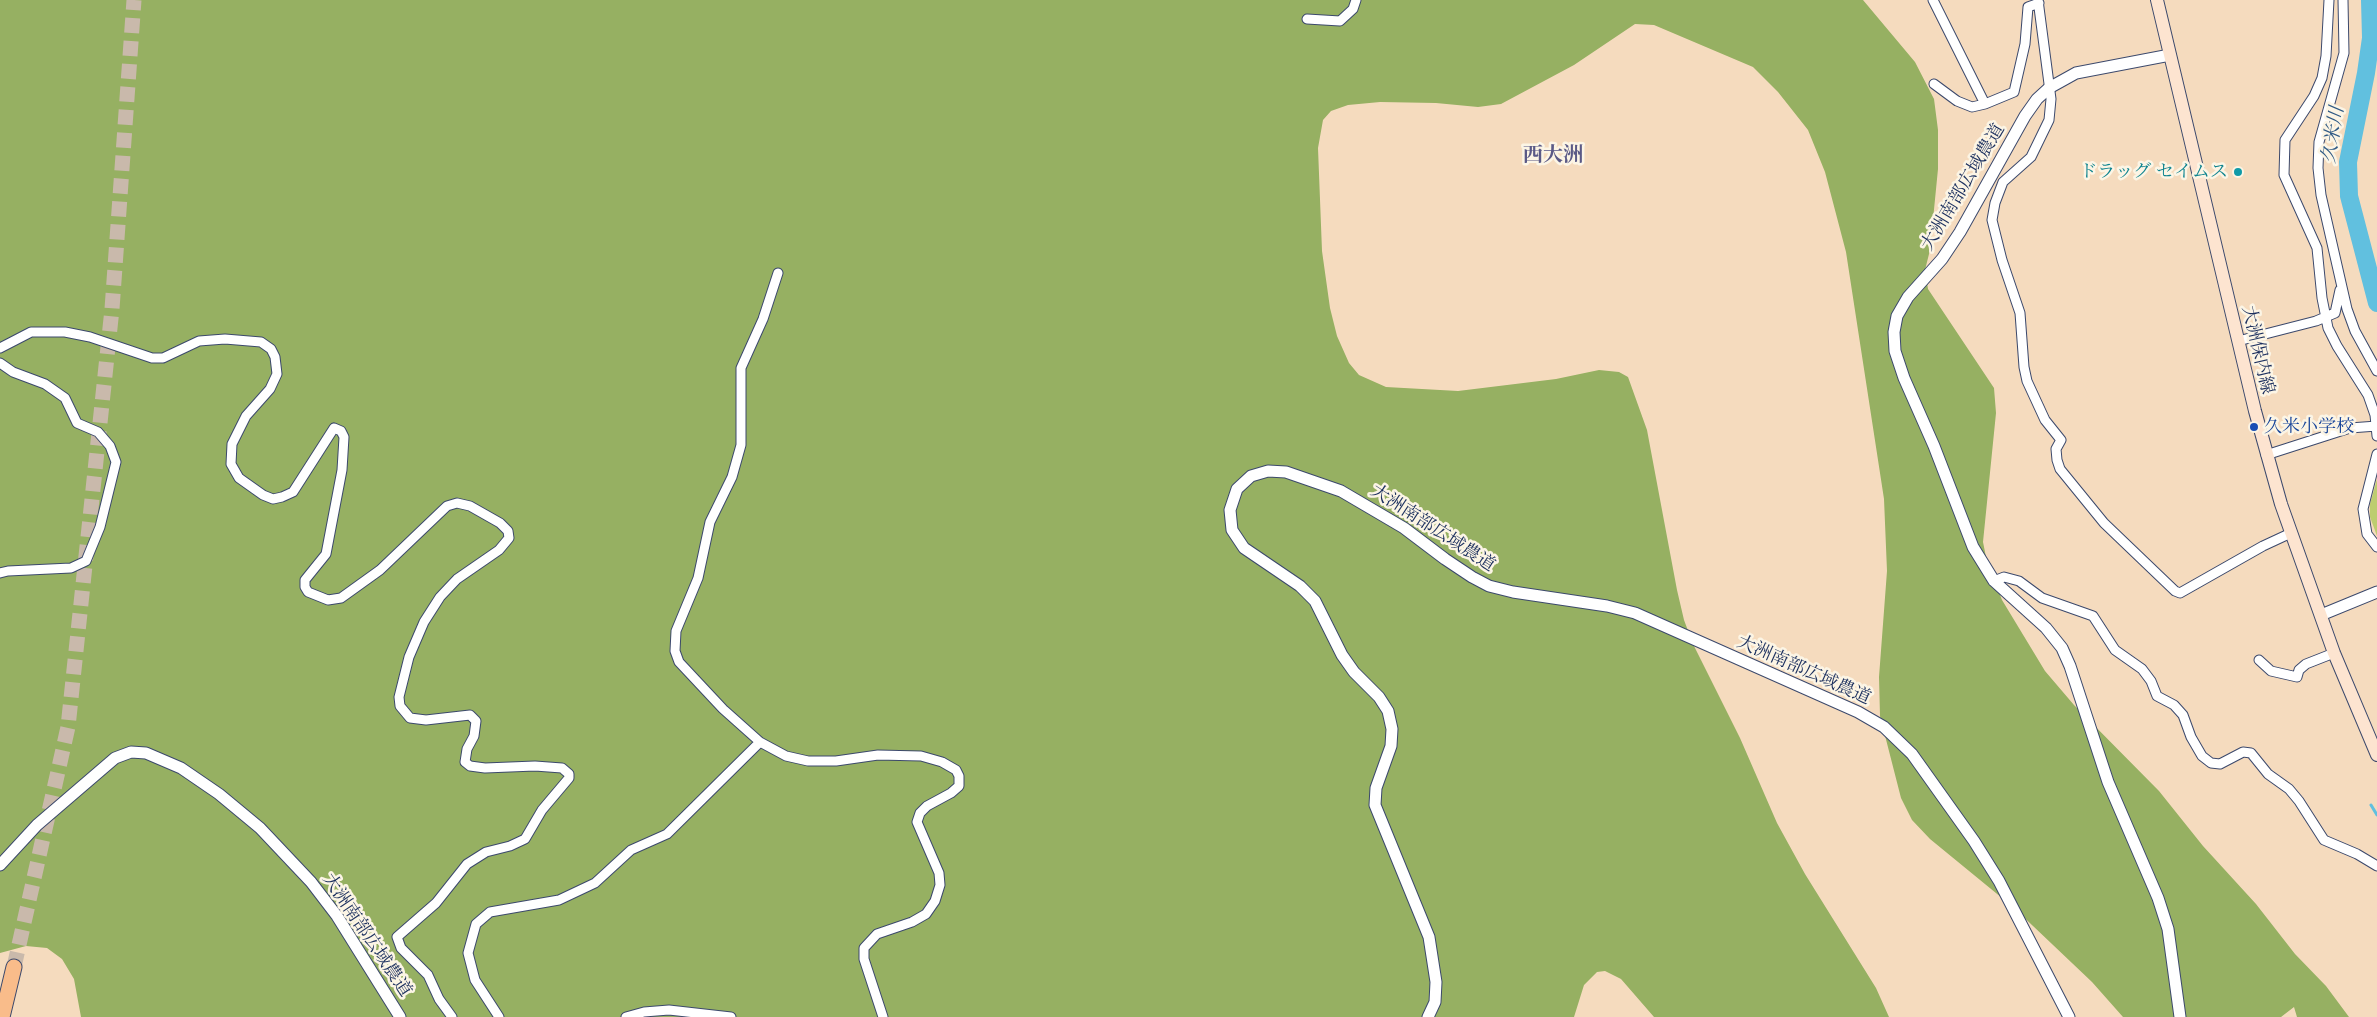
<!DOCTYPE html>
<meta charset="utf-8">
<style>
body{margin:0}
canvas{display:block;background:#f5dbbe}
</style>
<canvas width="2377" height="1017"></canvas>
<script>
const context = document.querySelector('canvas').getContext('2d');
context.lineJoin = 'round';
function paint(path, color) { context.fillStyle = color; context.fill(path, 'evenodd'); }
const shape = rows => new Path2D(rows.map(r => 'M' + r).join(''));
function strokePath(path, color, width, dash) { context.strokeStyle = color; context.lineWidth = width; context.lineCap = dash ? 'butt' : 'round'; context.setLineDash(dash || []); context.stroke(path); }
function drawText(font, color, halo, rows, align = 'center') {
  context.font = font + ' "Libre Caslon Text","Noto Serif JP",serif'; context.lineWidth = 5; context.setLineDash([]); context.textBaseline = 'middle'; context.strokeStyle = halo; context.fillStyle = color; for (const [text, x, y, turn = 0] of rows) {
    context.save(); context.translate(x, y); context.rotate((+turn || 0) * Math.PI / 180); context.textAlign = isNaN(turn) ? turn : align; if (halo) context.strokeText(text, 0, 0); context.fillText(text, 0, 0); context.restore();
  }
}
const green = shape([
 [2377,479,2377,536,2370,517,2370,504]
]);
const forest = shape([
 [0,0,1863,0,1915,62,1934,99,1938,130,1938,169,1930,250,1925,270,1928,289,1994,388,1996,413,1983,542,1987,562,2002,600,2045,671,2074,705,2159,791,2203,846,2256,904,2295,954,2326,986,2349,1017,2297,1017,2294,1007,2281,1017,2123,1017,2092,982,2013,907,1930,839,1912,820,1901,798,1880,716,1879,677,1887,571,1884,499,1846,252,1825,172,1808,130,1778,92,1753,67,1654,25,1635,24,1574,65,1501,104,1478,107,1436,103,1380,102,1348,105,1331,111,1323,120,1318,148,1322,251,1330,308,1337,336,1349,363,1359,375,1386,387,1458,391,1556,379,1599,370,1619,372,1628,377,1647,430,1677,590,1684,620,1693,644,1740,738,1777,823,1805,874,1876,988,1889,1017,1654,1017,1621,979,1605,971,1597,972,1584,985,1574,1017,81,1017,74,979,62,959,47,948,26,946,0,953]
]);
const stream = shape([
 [2371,805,2377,815]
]);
const river = shape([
 [2370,0,2371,38,2366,73,2348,162,2349,196,2377,303]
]);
const trunkTunnel = shape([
 [14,967,68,727,112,309,134,0]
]);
const minor = shape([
 [1933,0,1985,104,2014,92,2025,44,2028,7,2039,3],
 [2038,0,2051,99,2049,120,2031,157,2003,182,1995,203,1992,220,2002,260,2020,313,2024,367,2027,381,2045,420,2061,440,2056,449,2057,460,2060,469,2104,523,2175,591,2180,593,2263,546,2291,533],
 [2329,0,2326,56,2322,78,2314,96,2285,140,2284,175,2317,248,2322,298,2328,328,2337,346,2368,395,2375,415,2377,436],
 [2343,0,2344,53,2319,142,2318,168,2321,195,2347,309,2355,331,2377,371],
 [1307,19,1340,21,1353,9,1356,0],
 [1934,84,1957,101,1972,107,1985,104],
 [778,273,763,319,741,368,741,445,732,477,710,522,698,578,676,631,675,651,679,662,723,709,760,742,786,756,808,761,836,761,878,755,921,756,942,762,956,770,959,776,959,786,951,793,927,806,920,813,917,822,939,873,940,885,935,901,926,914,912,922,877,934,864,948,864,959,883,1017],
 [2238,341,2316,321,2335,313,2340,290],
 [0,348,31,332,65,332,90,337,152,358,163,358,199,341,225,339,261,342,271,349,275,357,277,374,270,389,246,416,232,444,231,464,239,478,263,495,273,499,282,497,293,492,334,428,341,431,344,437,342,470,326,554,305,580,305,587,308,592,328,600,341,598,380,570,447,506,457,503,470,506,500,523,508,531,509,538,499,550,457,579,440,597,424,622,409,657,399,697,400,706,410,718,426,720,470,715,476,721,474,736,467,749,465,762,470,766,485,768,535,766,562,768,569,774,569,778,542,810,525,839,510,846,486,852,467,864,436,903,397,937,401,948,428,975,439,999,452,1017],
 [0,363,13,372,45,384,65,398,77,423,98,432,110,446,116,462,100,527,86,561,71,568,8,571,0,573],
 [2377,454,2363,509,2367,534,2377,547],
 [2266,455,2350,428,2377,426],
 [1994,581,2004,577,2019,581,2042,598,2093,616,2115,650,2142,669,2151,681,2157,696,2174,705,2183,715,2191,737,2202,756,2211,763,2220,764,2243,752,2251,753,2268,774,2289,789,2299,801,2324,840,2357,854,2377,866],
 [2259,660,2271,671,2297,677,2299,670,2306,664,2334,653],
 [499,1017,475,980,468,953,476,924,490,912,559,900,595,883,631,850,667,834,760,742],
 [626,1017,644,1012,669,1010,731,1017]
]);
const tertiary = shape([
 [2170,55,2076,73,2049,88,2037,99,2025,116,1960,232,1942,259,1908,297,1897,316,1894,332,1895,351,1904,378,1934,446,1973,547,1994,581,2046,628,2062,648,2070,666,2108,782,2158,898,2168,929,2180,1017],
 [2321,615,2377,592],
 [0,865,37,825,115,758,131,752,146,753,181,768,219,794,260,828,311,882,337,916,400,1017],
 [1428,1017,1435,1002,1436,982,1429,937,1375,805,1376,788,1391,746,1392,729,1388,711,1379,697,1354,672,1342,655,1315,601,1300,586,1244,548,1232,530,1230,510,1237,489,1251,476,1268,471,1286,472,1341,491,1404,528,1445,559,1472,577,1489,586,1513,592,1607,606,1635,613,1858,712,1884,727,1912,754,1974,841,1999,881,2069,1017]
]);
const secondary = shape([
 [2157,0,2255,411,2281,504,2334,653,2377,755]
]);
const trunk = shape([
 [2,1017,14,967]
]);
const markers = [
 [2238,172,5,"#0f9aa8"],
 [2254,427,5,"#1a4fb4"]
];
const cultureNames = [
 ["ドラッグ セイムス",2228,172]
];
const streetNames = [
 ["大洲南部広域農道",1963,187,-59],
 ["大洲保内線",2258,350,77],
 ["大洲南部広域農道",1433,528,33],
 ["大洲南部広域農道",1804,670,24],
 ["大洲南部広域農道",367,935,56]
];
const transitNames = [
 ["久米小学校",2264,427]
];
const waterNames = [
 ["久米川",2333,135,-81]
];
const quarterNames = [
 ["西大洲",1553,155]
];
paint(green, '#bdcd70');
paint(forest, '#96b062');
strokePath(stream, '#61c0df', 3);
strokePath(river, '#61c0df', 18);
strokePath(trunkTunnel, '#c9b9ab', 15, [15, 8]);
strokePath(minor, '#3c496c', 11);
strokePath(tertiary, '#3c496c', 13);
strokePath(secondary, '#3c496c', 14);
strokePath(trunk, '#3c496c', 17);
strokePath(minor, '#fff', 9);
strokePath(tertiary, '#fff', 11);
strokePath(secondary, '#fde4d0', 12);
strokePath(trunk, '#f9bc8a', 15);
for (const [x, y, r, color] of markers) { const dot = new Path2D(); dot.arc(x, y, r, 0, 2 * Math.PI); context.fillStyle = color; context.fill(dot); strokePath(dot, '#fcf5e5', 2); }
drawText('18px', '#0d838f', '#fcf5e5', cultureNames, 'right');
drawText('18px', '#1b2f5e', '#fcf5e5', streetNames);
drawText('18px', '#164399', '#fcf5e5', transitNames, 'left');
drawText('italic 19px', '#305a85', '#fcf5e5', waterNames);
drawText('bold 20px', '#5a5986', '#fcf5e5', quarterNames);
</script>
